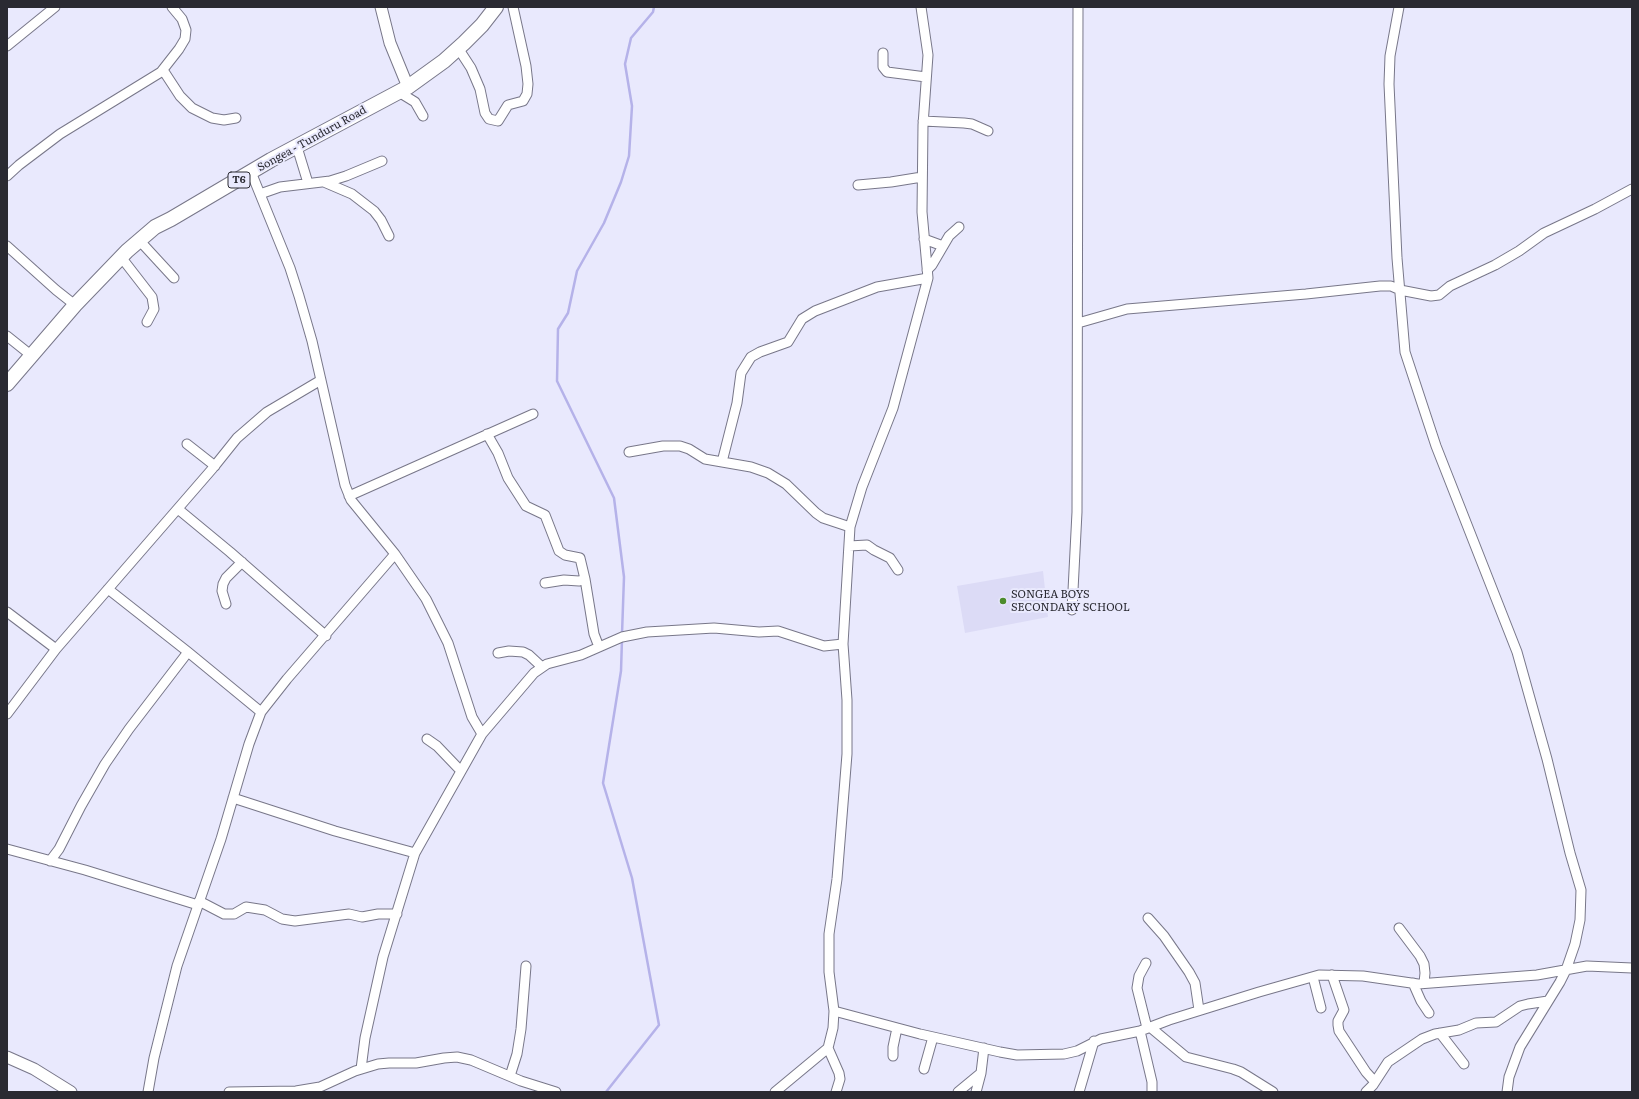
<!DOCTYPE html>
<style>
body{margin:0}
#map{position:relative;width:1639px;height:1099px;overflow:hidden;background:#e9e9fd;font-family:Literata,serif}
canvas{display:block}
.frame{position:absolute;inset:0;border:8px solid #2a2a32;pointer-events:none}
</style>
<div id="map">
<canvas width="1639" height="1099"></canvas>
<div class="frame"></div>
</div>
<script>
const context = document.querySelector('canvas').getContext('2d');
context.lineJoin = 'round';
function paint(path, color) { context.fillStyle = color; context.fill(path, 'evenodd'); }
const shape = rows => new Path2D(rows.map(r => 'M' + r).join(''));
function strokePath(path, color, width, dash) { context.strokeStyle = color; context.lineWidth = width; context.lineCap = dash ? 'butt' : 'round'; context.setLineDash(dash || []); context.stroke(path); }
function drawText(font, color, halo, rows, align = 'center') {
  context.font = font + ' Literata,serif'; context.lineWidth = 4; context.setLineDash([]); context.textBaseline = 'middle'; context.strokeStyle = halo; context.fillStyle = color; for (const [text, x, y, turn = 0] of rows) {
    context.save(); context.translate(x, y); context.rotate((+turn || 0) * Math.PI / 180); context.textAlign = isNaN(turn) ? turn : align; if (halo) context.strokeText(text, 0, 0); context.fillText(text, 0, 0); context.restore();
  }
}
const built = shape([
 [1043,571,1048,617,965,633,957,586]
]);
const stream = shape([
 [622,634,624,577,614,498,557,381,558,329,568,313,577,271,604,223,621,182,629,156,632,106,625,64,631,38,653,12,654,7],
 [606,1092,659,1025,632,878,603,783,621,671,622,639]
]);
const minor = shape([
 [1399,7,1390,56,1389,84,1397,258,1405,352,1436,446,1517,652,1547,759,1570,853,1581,890,1580,920,1575,944,1566,970,1560,982,1520,1047,1509,1077,1507,1092],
 [7,46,55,7],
 [458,48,471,68,480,89,485,113,489,119,498,121,508,105,523,101,527,94,528,84,526,66,513,7],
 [883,53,883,67,887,72,926,77],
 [163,70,180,96,192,108,212,118,224,120,236,118],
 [397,93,402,94,415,102,423,116],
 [923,121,964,123,972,124,988,131],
 [297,147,308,183],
 [251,172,290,268,299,296,312,341,345,485,351,500,395,554,426,599,448,643,472,717,482,734],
 [7,176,19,165,60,134,161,72,179,49,185,39,186,30,182,19,172,7],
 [324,182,352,194,374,211,381,220,389,236],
 [858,185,891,182,922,177],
 [260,194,280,187,330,181,346,176,382,161],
 [924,239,943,246],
 [139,240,174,278],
 [7,246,56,290,75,305],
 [121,257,152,297,154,309,147,322],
 [927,270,932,265,949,236,959,227],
 [1078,323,1127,309,1306,294,1380,286,1391,286,1400,290,1431,296,1439,295,1450,286,1495,265,1519,251,1544,233,1595,209,1632,189],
 [7,336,32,356],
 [487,434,498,453,508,478,526,506,545,515,559,551,565,555,580,558,585,579,594,634,599,647],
 [187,444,215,466],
 [629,452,663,446,680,446,689,449,705,459,751,467,768,473,786,484,816,513,823,518,850,527],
 [722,462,737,403,741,373,751,357,760,352,788,342,802,319,815,311,877,287,928,278],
 [349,496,533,414],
 [178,509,230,552,326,636],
 [849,546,867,545,874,550,890,558,898,570],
 [545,583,564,580,579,581,585,579],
 [108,589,188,652,261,712],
 [226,604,222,591,223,584,226,578,242,562],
 [1072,610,1077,512,1078,7],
 [7,612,56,649],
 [498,653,509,651,523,652,529,655,542,667],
 [7,714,56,649,213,468,237,438,267,412,321,380],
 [427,739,437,746,460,770],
 [233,798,335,831,415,853],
 [7,849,85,870,198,905],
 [50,861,59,849,81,806,105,764,129,729,188,652],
 [199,901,224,914,234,914,246,907,265,910,282,919,295,921,349,914,362,917,378,914,397,914],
 [1148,918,1164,936,1189,972,1195,983,1199,1010],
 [1399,928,1420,956,1424,964,1425,973,1424,983],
 [1146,963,1139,976,1137,988,1147,1028],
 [1332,975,1344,1010,1338,1021,1338,1025,1339,1031,1366,1072,1375,1082],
 [1313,977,1321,1008],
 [1413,983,1421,1001,1429,1013],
 [834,1011,920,1034,1000,1052,1017,1055,1064,1054,1077,1051,1101,1039,1140,1031,1169,1020,1259,992,1319,975,1363,976,1418,984,1537,975,1587,966,1632,968],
 [1150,1027,1186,1057,1233,1069,1241,1072,1273,1092],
 [1140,1031,1152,1082,1152,1092],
 [1440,1033,1464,1064],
 [893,1056,893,1047,897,1028],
 [361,1069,365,1038,383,957,415,853,482,734,534,673,547,664,581,655,622,637,647,632,714,628,759,632,778,631,824,646,843,644],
 [924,1069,933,1037],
 [510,1076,517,1054,521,1029,526,966],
 [148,1092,154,1058,177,966,221,839,249,744,261,712,287,679,395,554],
 [229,1092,296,1091,320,1087,355,1071,378,1064,389,1063,416,1063,444,1058,457,1057,471,1060,521,1081,556,1092],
 [775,1092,828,1048],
 [836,1092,840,1079,839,1073,828,1048,833,1028,834,1011,829,972,829,934,837,879,847,754,847,700,843,644,850,527,862,487,893,408,928,278,922,212,923,125,928,55,921,7],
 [958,1092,981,1073],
 [976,1092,981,1073,984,1048],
 [1079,1092,1094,1041],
 [1366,1092,1373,1085,1388,1062,1422,1039,1435,1034,1459,1030,1476,1023,1496,1022,1520,1006,1528,1004,1548,1001]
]);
const tertiary = shape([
 [381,7,390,43,408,87],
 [7,1057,34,1069,71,1092]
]);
const trunk = shape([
 [7,384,75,305,127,251,155,227,171,219,271,160,408,87,444,61,464,43,482,25,496,7]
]);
const markers = [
 [1003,601,4,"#4b8b2b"]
];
const shields = [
 [239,180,22]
];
const shieldNames = [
 ["T6",239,180]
];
const streetNames = [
 ["Songea - Tunduru Road",312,139,-29]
];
const poiNames = [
 ["SONGEA BOYS",1011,595],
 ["SECONDARY SCHOOL",1011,608]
];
paint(built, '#dcdbf6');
strokePath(stream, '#b5b2e9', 2.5);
strokePath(minor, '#787789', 11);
strokePath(tertiary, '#787789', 13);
strokePath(trunk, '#787789', 16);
strokePath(minor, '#fff', 9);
strokePath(tertiary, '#fff', 11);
strokePath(trunk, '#fff', 14);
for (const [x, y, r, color] of markers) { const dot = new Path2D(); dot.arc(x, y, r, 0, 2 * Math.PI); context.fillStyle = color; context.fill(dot); strokePath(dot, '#e9e9fd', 1.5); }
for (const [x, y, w] of shields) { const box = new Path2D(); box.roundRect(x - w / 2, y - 8, w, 16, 3); context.fillStyle = '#e9e9fd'; context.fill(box); strokePath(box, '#2a2a32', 1); }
drawText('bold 10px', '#2a2a32', null, shieldNames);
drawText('11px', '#2a2a32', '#e9e9fd', streetNames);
drawText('11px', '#2a2a32', '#e9e9fd', poiNames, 'left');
</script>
